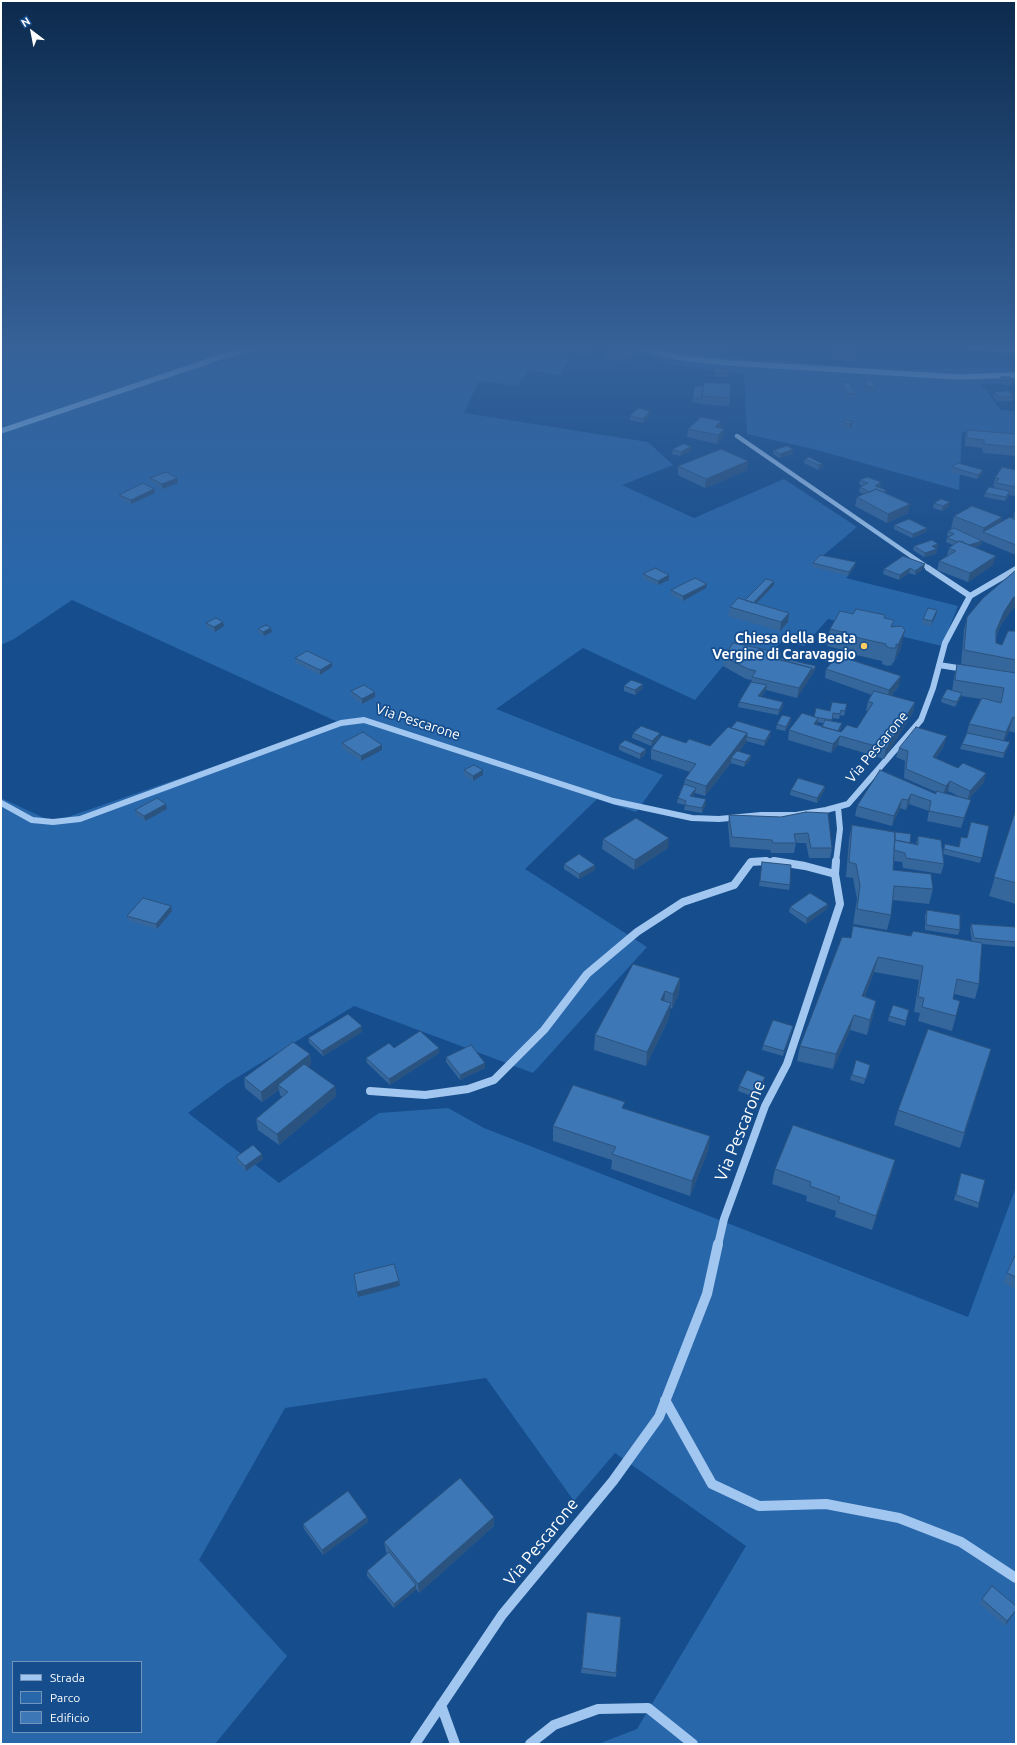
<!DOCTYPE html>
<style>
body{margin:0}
#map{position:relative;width:1017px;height:1745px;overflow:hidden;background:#164d8c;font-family:Ubuntu,sans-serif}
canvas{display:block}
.frame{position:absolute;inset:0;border:2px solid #fff;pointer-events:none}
.legend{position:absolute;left:12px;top:1661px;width:130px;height:72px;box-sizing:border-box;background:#164d8c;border:1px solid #7394ba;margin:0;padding:5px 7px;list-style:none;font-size:12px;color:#fff}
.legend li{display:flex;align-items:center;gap:8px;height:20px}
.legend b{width:20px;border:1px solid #7394ba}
.north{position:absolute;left:12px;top:12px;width:40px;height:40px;-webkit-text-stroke:3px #164d8c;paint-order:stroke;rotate:328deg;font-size:11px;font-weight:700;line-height:16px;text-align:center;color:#fff}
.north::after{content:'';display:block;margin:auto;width:14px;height:18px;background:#fff;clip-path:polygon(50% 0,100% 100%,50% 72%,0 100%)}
</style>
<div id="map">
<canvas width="1017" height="1745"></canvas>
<div class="frame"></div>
<ul class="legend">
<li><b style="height:5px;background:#a1c6ef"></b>Strada</li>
<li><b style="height:11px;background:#2967ab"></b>Parco</li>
<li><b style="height:11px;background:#3e77b5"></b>Edificio</li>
</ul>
<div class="north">N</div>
</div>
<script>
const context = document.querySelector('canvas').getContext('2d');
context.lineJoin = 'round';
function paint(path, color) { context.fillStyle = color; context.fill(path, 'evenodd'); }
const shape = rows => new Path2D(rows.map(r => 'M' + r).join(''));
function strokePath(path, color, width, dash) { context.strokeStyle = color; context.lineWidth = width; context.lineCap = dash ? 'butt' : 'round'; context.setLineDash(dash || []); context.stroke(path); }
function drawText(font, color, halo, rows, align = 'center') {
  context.font = font + ' Ubuntu,sans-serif'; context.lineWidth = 3.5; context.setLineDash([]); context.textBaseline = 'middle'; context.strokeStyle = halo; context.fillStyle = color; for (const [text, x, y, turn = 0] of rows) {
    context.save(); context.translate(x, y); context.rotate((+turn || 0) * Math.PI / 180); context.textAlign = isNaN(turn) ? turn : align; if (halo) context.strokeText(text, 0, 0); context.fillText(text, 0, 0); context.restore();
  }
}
const green = shape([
 [1,344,576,344,561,375,529,371,517,386,479,381,464,413,648,442,673,465,622,485,694,518,784,479,857,527,819,559,848,576,846,578,958,606,942,646,828,619,804,646,783,640,765,659,732,652,723,666,695,700,583,648,496,709,663,775,636,812,597,799,525,869,647,947,533,1073,354,1006,228,1083,188,1113,279,1183,379,1113,448,1108,484,1128,968,1317,1016,1187,1016,1744,598,1744,637,1729,746,1546,615,1453,574,1501,486,1378,285,1408,199,1560,287,1656,215,1744,1,1744,1,798,53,822,340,723,72,600,14,639,1,645],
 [13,1662,141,1662,141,1732,13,1732],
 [606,344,731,344,727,356,851,367,915,369,1016,367,1016,383,981,384,1001,410,1016,411,1016,437,962,432,959,490,817,450,747,434,744,374,678,366]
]);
const stream = shape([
 [626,344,682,358,729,363,959,377,1016,375],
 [1,431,230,354,268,344]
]);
const minorFar3 = shape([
 [934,344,1016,351],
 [737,436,930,569]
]);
const minorFar2 = shape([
 [928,568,970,596],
 [939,665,964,669],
 [1,803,32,820,53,822,80,819,341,723,364,720,613,801,692,818,719,819,761,815,796,815,826,810,848,804,921,720,933,688,945,643,970,596,1016,569],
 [751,862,772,861,780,862],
 [836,862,840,829,838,807]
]);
const minorFar1 = shape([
 [774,861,805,866,835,874],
 [370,1091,425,1095,468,1089,494,1080,544,1030,587,974,637,932,683,902,734,885,751,862,766,861],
 [718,1245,724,1219,765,1106,787,1064,840,904,835,874,836,861]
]);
const minor = shape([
 [665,1400,712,1484,759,1506,826,1504,899,1518,961,1542,1016,1578],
 [441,1705,455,1744],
 [415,1744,502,1615,613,1481,659,1417,707,1294,718,1244],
 [530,1744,554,1725,598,1709,648,1708,693,1744]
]);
const wall = shape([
 [858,349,855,362,831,359,832,355],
 [576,350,589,352,587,355,576,354],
 [605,355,632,356,629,362,605,359],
 [715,368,729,373,728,377,714,376],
 [1001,377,1013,381,1012,385,1004,385,1001,381],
 [864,380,876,387,875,391,866,391,864,383],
 [842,382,855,394,854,398,847,398,842,386],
 [731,384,729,406,701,404,701,403,692,402,693,398,703,386],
 [994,392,1013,397,1013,401,997,401,993,396],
 [650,411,650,415,643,423,630,420,630,416],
 [846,420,852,426,849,428,842,427,843,422],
 [721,421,721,428,724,429,723,437,717,444,687,437,688,429],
 [967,430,1016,434,1016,456,983,453,982,448,965,446,965,438],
 [673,449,691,451,680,456,672,454],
 [774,450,793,454,780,458,773,454],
 [809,457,822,468,818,470,804,463,805,459],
 [748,461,747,470,705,488,678,475,678,466],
 [952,467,982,474,977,479,951,472],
 [1016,470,1016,496,1009,495,1005,501,984,497,985,493,995,488,995,487,993,486,995,478],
 [150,478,178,483,162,489,151,482],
 [860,480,880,487,879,487,886,490,885,493,908,513,887,523,855,506,857,497,864,494,859,492,860,487,863,486,859,484],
 [155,493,131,504,120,499,119,495],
 [934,503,949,507,942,511,933,508],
 [1016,509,1016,555,982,541,981,545,974,548,993,565,968,582,937,570,939,561,947,556,949,548,953,545,946,542,947,538,949,537,947,536,948,531,952,529,951,529,954,516,1000,523,1013,518,1015,510],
 [894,525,927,528,926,532,912,538,894,529],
 [938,544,936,554,924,557,913,550,914,546],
 [903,556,924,568,915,575,909,573,899,580,883,574,884,569],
 [813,563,855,566,848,576,812,567],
 [643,574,669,575,669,580,658,585,643,579],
 [774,581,774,585,756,604,789,613,788,622,780,631,728,616,730,607,745,600],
 [706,588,683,601,671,595,671,590],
 [937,610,936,615,931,626,922,624,923,619],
 [1010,612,1001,625,996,637,996,643,1002,645,1016,631,1016,733,1009,731,1004,741,1010,742,1008,747,1003,758,960,749,962,744,967,733,969,724,981,699,961,696,961,698,955,707,941,702,942,698,952,691,954,678,957,664,978,667,961,664,964,630,967,617],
 [853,614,885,615,884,618,893,627,901,648,894,662,893,662,892,665,887,666,882,664,882,661,843,652,843,650,827,646,830,629],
 [223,622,224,626,215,632,207,627,206,623],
 [258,629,272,632,264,636,258,633],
 [724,657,781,658,816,666,815,670,797,698,766,690,761,697,783,702,783,707,778,715,738,707,739,702,751,682,752,680,746,679,723,666],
 [825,657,847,658,899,686,891,696,915,702,913,712,884,759,838,745,831,753,788,740,789,730,813,717,847,704,844,716,840,715,839,719,832,718,832,721,841,728,839,732,841,732,857,728,868,711,866,711,868,701,872,695,825,678,826,669,832,663,825,661],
 [817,722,823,723,822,727,817,725],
 [295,658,332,663,332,667,320,675,296,663],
 [643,684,642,689,635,695,624,691,624,686],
 [351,691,375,692,375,697,362,704,351,696],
 [791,717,791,722,785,731,776,729,777,724],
 [728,727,770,736,764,746,746,741,746,743,739,751,751,755,750,760,744,767,731,763,705,796,695,793,693,796,706,804,702,813,684,810,685,805,677,803,678,798,684,784,685,779,690,772,651,759,651,749,686,743,710,746],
 [633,733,660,733,659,738,651,746,632,738],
 [342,743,382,750,361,761,342,748],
 [619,745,646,749,645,754,640,759,619,750],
 [944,746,936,758,984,782,969,799,971,800,968,809,961,828,927,821,929,811,909,804,906,810,900,808,892,826,855,816,857,806,880,770,935,794,936,792,904,778,905,761,896,757,899,748],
 [948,791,960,797,945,793],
 [464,770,483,775,473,781,464,775],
 [825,786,824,791,817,803,790,795,791,790],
 [167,809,145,821,136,815,135,810],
 [1016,809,1016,904,989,896],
 [806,812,832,848,830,858,809,858,806,843,796,843,794,853,771,853,770,850,730,847,728,825,729,815,781,817],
 [852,825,910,843,916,844,918,836,944,864,941,874,903,868,902,862,894,861,893,870,933,889,929,904,892,900,891,915,887,930,853,924,857,899,853,878,846,877,849,839],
 [989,826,980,863,943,854,945,844,959,847,967,838],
 [603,839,668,848,634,870,602,849],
 [762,862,790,885,789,890,759,886],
 [564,864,595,865,595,870,579,879,564,869],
 [828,904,827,909,806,924,789,912,790,907],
 [171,906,172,911,157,929,129,921,127,916],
 [927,910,960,930,958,935,925,930,925,915],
 [971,924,1016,927,1016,947,982,944,979,984,975,999,954,994,953,999,956,1016,952,1031,918,1021,920,1013,914,1012,919,980,874,972,865,996,876,1001,873,1016,867,1035,850,1030,833,1069,797,1061,800,1046,851,938,911,936,972,941,970,929],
 [680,978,679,993,672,1009,670,1008,669,1018,646,1066,594,1050,595,1035],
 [909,1010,905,1026,888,1021,889,1016],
 [793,1026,792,1031,783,1056,762,1050,763,1045],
 [362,1032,323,1056,309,1043,308,1038],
 [394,1048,439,1048,439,1053,390,1085,367,1063,366,1058],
 [991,1049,960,1148,894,1125,898,1110],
 [310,1054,311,1065,308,1067,335,1086,336,1096,279,1145,258,1130,256,1119,282,1097,280,1095,279,1090,262,1102,245,1088,244,1078],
 [446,1057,485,1068,460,1080,446,1062],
 [856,1060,870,1065,864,1084,850,1080],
 [764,1082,757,1098,738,1091,739,1086],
 [624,1109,710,1136,708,1151,690,1196,611,1169,612,1160,553,1141,553,1126],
 [236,1157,263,1159,246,1171,237,1162],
 [895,1160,891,1175,872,1230,835,1217,836,1211,806,1201,807,1196,772,1184,775,1169],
 [961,1173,979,1203,978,1208,954,1200],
 [1016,1253,1016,1289,1003,1283],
 [367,1517,368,1522,323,1555,304,1529,303,1524],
 [494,1526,419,1593,416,1589,394,1608,367,1576,367,1571,387,1554,386,1552,384,1542],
 [982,1599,1016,1606,1005,1626,979,1603],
 [587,1612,621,1617,616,1677,581,1673]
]);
const shadedWall = shape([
 [589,348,589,352,587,355,587,351],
 [632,352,632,356,629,362,629,358],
 [650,411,650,415,643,423,643,419],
 [721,421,721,429,715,435,715,427],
 [853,422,852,426,849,428,850,424],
 [724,429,723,437,717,444,718,435],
 [691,446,691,451,680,456,681,452],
 [793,449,793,454,780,458,780,454],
 [748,461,747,470,705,488,706,479],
 [823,464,822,468,818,470,819,465],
 [983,470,982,474,977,479,978,475],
 [177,478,178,483,162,489,162,484],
 [881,482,880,487,874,490,875,486],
 [154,489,155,493,131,504,131,500],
 [1010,491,1009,496,1005,501,1006,497],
 [950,502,949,507,942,511,943,506],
 [910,504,908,513,887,523,888,514],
 [1002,517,999,530,983,532,984,528],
 [927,528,926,532,912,538,913,534],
 [982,541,981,545,968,550,969,545],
 [938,544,937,549,931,551,932,546],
 [937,549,936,554,924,557,925,553],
 [996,556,993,565,968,582,970,573],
 [856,562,855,566,848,576,849,572],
 [925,564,924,568,915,575,915,571],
 [910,568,909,573,899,580,900,575],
 [669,575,669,580,658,585,658,581],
 [774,581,774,585,749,611,750,607],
 [707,584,706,588,683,601,683,596],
 [1016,596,1016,607,1010,612,1001,625,992,645,996,631,1004,612,1013,598],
 [937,610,936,615,931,626,932,621],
 [789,613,788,622,780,631,781,622],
 [223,622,224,626,215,632,214,627],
 [271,628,272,632,264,636,263,632],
 [905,630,901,648,894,662,898,645],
 [332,663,332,667,320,675,320,670],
 [816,666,815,670,797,698,799,688,812,668],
 [901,676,899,686,887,700,889,690],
 [643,684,642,689,635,695,635,690],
 [767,685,766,690,757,701,758,696],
 [375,692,375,697,362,704,362,699],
 [962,693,961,698,955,707,957,702],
 [783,702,783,707,778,715,779,710],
 [915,702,913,712,884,759,886,749],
 [791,717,791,722,785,731,786,727],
 [1013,717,1009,731,1002,746,1006,732],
 [818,718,817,728,814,724],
 [842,723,841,728,835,741,836,736],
 [771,731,770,736,764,746,765,741],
 [660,733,659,738,651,746,652,741],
 [747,733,746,743,734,759,731,758,731,763,705,796,706,786],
 [840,736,838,745,831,753,833,744],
 [947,736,944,746,930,766,933,757],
 [1010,742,1008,747,1003,758,1004,753],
 [382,745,382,750,361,761,361,756],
 [646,749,645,754,640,759,640,754],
 [751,755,750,760,744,767,745,762],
 [483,770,483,775,473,781,473,776],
 [986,773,984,782,967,801,970,791],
 [950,781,948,791,943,795,946,786],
 [825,786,824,791,817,803,817,798],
 [696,788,695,793,690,801,690,796],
 [911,794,909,804,906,810,908,800],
 [706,799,706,804,702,813,702,808],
 [902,799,900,808,892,826,894,816],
 [971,800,968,809,961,828,964,818],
 [166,804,167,809,145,821,144,816],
 [669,838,668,848,634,870,635,860],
 [595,865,595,870,579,879,579,874],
 [828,904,827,909,806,924,807,918],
 [171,906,172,911,157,929,156,924],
 [878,957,874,972,859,1011,862,996],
 [680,978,679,993,672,1009,673,994],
 [665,991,664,1006,661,1000],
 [876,1001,873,1016,867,1035,870,1020],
 [671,1003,669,1018,646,1066,647,1052],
 [854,1015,850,1030,833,1069,836,1054],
 [362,1026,362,1032,323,1056,322,1051],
 [793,1026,792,1031,783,1056,784,1051],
 [439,1048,439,1053,390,1085,389,1079],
 [310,1054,311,1065,281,1088,278,1085,279,1090,262,1102,261,1092],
 [485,1063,485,1068,460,1080,460,1075],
 [765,1077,764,1082,757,1098,757,1093],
 [335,1086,336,1096,279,1145,277,1134],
 [710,1136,708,1151,690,1196,692,1181],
 [262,1154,263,1159,246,1171,245,1166],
 [895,1160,891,1175,872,1230,876,1216],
 [399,1281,400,1286,358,1297,357,1292],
 [367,1517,368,1522,323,1555,322,1550],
 [494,1517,494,1526,419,1593,418,1584],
 [416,1585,416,1590,394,1608,394,1604],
 [1016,1610,1015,1612,1005,1626,1007,1621]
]);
const building = shape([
 [578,347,589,348,587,351,576,350,578,347],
 [834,347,858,349,856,358,832,355,834,347],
 [608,349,632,352,629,358,605,355,608,349],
 [715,368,729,369,728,373,714,372,715,368],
 [1001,377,1010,377,1013,381,1005,381,1001,377],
 [864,380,873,380,876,387,867,387,864,380],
 [704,382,731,384,729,398,701,396,704,382],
 [842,382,849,382,855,394,848,394,842,382],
 [695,386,703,386,701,399,693,398,695,386],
 [1009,391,1013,397,998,397,994,392,1009,391],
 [638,408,650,411,643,419,630,416,638,408],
 [701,417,721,421,715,427,724,429,718,435,688,429,701,417],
 [846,420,853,422,850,424,843,422,846,420],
 [967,430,1016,434,1016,447,984,444,984,440,967,438,967,430],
 [683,444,691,446,681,452,673,449,683,444],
 [787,446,793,449,780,454,774,450,787,446],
 [721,449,748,461,706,479,678,466,721,449],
 [809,457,823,464,819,465,805,459,809,457],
 [958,463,983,470,978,475,952,467,958,463],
 [1002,467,1016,470,1016,487,996,483,999,478,995,478,1002,467],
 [166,472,177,478,162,484,150,478,166,472],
 [867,477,881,482,875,486,886,490,883,492,876,489,870,492,860,487,868,483,860,480,867,477],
 [143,483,154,489,131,500,119,495,143,483],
 [989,487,1010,491,1006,497,985,493,989,487],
 [876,489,910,504,888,514,857,497,876,489],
 [941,499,950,502,943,506,934,503,941,499],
 [972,506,1002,517,984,528,954,516,972,506],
 [1010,517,1016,520,1016,545,983,532,1010,517],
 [909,519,927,528,913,534,894,525,909,519],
 [954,528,982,541,969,545,961,541,960,542,959,541,958,542,947,538,954,534,948,531,954,528],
 [932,540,938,544,932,546,937,549,925,553,914,546,932,540],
 [959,541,996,556,970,573,939,561,956,551,949,548,959,541],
 [820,555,856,562,849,572,813,563,820,555],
 [903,556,925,564,915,571,910,568,900,575,884,569,903,556],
 [655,568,669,575,658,581,643,574,655,568],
 [1016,570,1016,596,1013,598,1004,612,996,631,996,643,1002,645,1008,631,1016,631,1016,660,964,650,967,617,983,598,1016,570],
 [695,578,707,584,683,596,671,590,695,578],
 [766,579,774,581,753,603,745,600,766,579],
 [738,598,789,613,781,622,730,607,738,598],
 [928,608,937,610,932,621,923,619,928,608],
 [856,609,885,615,884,618,894,620,891,627,901,626,905,630,898,645,896,644,896,648,890,648,886,646,886,644,846,635,847,633,830,629,840,611,853,614,856,609],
 [216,618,223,622,214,627,206,623,216,618],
 [266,625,271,628,263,632,258,629,266,625],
 [733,643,781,653,779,659,812,668,799,688,752,677,756,671,748,669,724,657,733,643],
 [307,651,332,663,320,670,295,658,307,651],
 [828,652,847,657,847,658,845,658,842,661,825,657,828,652],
 [781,658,816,666,811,672,812,668,780,660,781,658],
 [845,658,901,676,889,690,826,669,833,661,839,664,845,658],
 [957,664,1016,673,1016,718,1013,717,1006,732,969,724,982,698,1001,703,1004,688,955,680,957,664],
 [631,680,643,684,635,690,624,686,631,680],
 [751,682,767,685,758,696,783,702,779,710,739,702,751,682],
 [364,685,375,692,362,699,351,691,364,685],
 [947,689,962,693,957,702,942,698,947,689],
 [874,691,915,702,886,749,840,736,833,744,789,730,802,713,818,718,814,724,841,732,847,725,857,728,873,703,868,701,874,691],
 [832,702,847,704,845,711,841,710,840,714,833,713,832,720,814,717,816,708,830,711,832,702],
 [782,715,791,717,786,727,777,724,782,715],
 [825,720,842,723,838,731,822,727,825,720],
 [737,721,771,731,765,741,747,737,747,733,731,728,737,721],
 [641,726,660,733,652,741,633,733,641,726],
 [728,727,747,733,706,786,685,779,696,764,651,749,662,735,686,743,689,739,710,746,728,727],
 [916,727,947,736,933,757,958,768,963,763,986,773,970,791,950,781,946,786,906,769,908,751,899,748,916,727],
 [363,732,382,745,361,756,342,743,363,732],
 [967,733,1010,742,1004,753,962,744,967,733],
 [625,740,646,749,640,754,619,745,625,740],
 [737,751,751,755,745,762,731,758,737,751],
 [474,765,483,770,473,776,464,770,474,765],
 [880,770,936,794,936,791,971,800,964,818,929,811,931,801,911,794,908,800,902,799,894,816,857,806,880,770],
 [798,778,825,786,817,798,791,790,798,778],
 [684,784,696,788,690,796,706,799,702,808,685,805,686,801,678,798,684,784],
 [157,798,166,804,144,816,135,810,157,798],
 [1016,809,1016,883,994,877,1016,809],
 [806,812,828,813,832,848,811,848,808,833,794,834,796,843,773,843,772,840,732,837,729,815,781,817,806,812],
 [636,818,669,838,635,860,603,839,636,818],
 [971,822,989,826,982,858,944,849,945,844,959,847,961,837,967,838,971,822],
 [852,825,895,832,893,870,931,874,933,889,894,886,891,915,857,909,860,885,856,864,849,862,852,825],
 [888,831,911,834,910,843,895,840,895,832,888,831],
 [918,836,941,840,944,864,906,858,905,853,894,850,895,840,918,845,918,836],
 [579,854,595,865,579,874,564,864,579,854],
 [762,862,791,865,790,885,760,881,762,862],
 [810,893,828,904,807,918,790,907,810,893],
 [143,898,171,906,156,924,127,916,143,898],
 [927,910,960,915,960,930,926,925,927,910],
 [971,924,1016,927,1016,942,974,938,971,924],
 [853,926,911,936,913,931,982,943,979,984,957,979,953,999,960,1001,956,1016,922,1007,924,998,918,997,923,966,878,957,862,996,876,1001,870,1020,854,1015,836,1054,800,1046,842,937,851,938,853,926],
 [633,964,680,978,673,994,665,991,661,1000,671,1003,647,1052,595,1035,633,964],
 [893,1005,909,1010,906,1021,889,1016,893,1005],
 [348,1014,362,1026,322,1051,308,1038,348,1014],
 [773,1020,793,1026,784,1051,763,1045,773,1020],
 [928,1029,991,1049,964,1133,898,1110,928,1029],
 [420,1031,439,1048,389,1079,366,1058,389,1043,394,1048,420,1031],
 [293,1042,310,1054,261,1092,244,1078,293,1042],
 [471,1045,485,1063,460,1075,446,1057,471,1045],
 [856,1060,870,1065,866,1079,852,1075,856,1060],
 [304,1064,335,1086,277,1134,256,1119,288,1092,278,1085,304,1064],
 [747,1070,765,1077,757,1093,739,1086,747,1070],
 [573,1085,625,1102,622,1108,710,1136,692,1181,612,1154,616,1147,553,1126,573,1085],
 [793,1125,895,1160,876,1216,838,1202,840,1197,810,1186,811,1182,775,1169,793,1125],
 [253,1145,262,1154,245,1166,236,1157,253,1145],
 [961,1173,985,1180,979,1203,956,1195,961,1173],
 [1016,1253,1016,1277,1007,1273,1016,1253],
 [394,1264,399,1281,357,1292,354,1274,394,1264],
 [460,1478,494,1517,418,1584,384,1542,460,1478],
 [348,1491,367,1517,322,1550,303,1524,348,1491],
 [389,1552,416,1585,394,1604,367,1571,389,1552],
 [992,1586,1016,1606,1016,1610,1007,1621,982,1599,992,1586],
 [587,1612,621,1617,616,1673,582,1668,587,1612]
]);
const markers = [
 [864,646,4,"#ffcc5f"]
];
const poiNames = [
 ["Chiesa della Beata",856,638],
 ["Vergine di Caravaggio",856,654]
];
const streetNames = [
 ["Via Pescarone",418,722,18],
 ["Via Pescarone",877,747,-50]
];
const nearStreetnames = [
 ["Via Pescarone",740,1131,-68],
 ["Via Pescarone",541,1542,-51]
];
paint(green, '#2967ab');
strokePath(stream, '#93c2f2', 5.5);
strokePath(minorFar3, '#a1c6ef', 4.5);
strokePath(minorFar2, '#a1c6ef', 6);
strokePath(minorFar1, '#a1c6ef', 8);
strokePath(minor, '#a1c6ef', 10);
paint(wall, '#35669c');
paint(shadedWall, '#2b537f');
paint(building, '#3e77b5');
strokePath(building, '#2b537f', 1);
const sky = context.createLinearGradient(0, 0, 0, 588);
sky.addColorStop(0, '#0c2a4d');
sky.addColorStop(0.59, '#366299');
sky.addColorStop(1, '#36629900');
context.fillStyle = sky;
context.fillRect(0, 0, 1017, 588);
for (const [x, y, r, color] of markers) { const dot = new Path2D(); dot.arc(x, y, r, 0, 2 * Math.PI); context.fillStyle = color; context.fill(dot); strokePath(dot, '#164d8c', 1.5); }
drawText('bold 14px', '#fff', '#164d8c', poiNames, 'right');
drawText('14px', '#fff', '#164d8c', streetNames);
drawText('17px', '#fff', '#164d8c', nearStreetnames);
</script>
